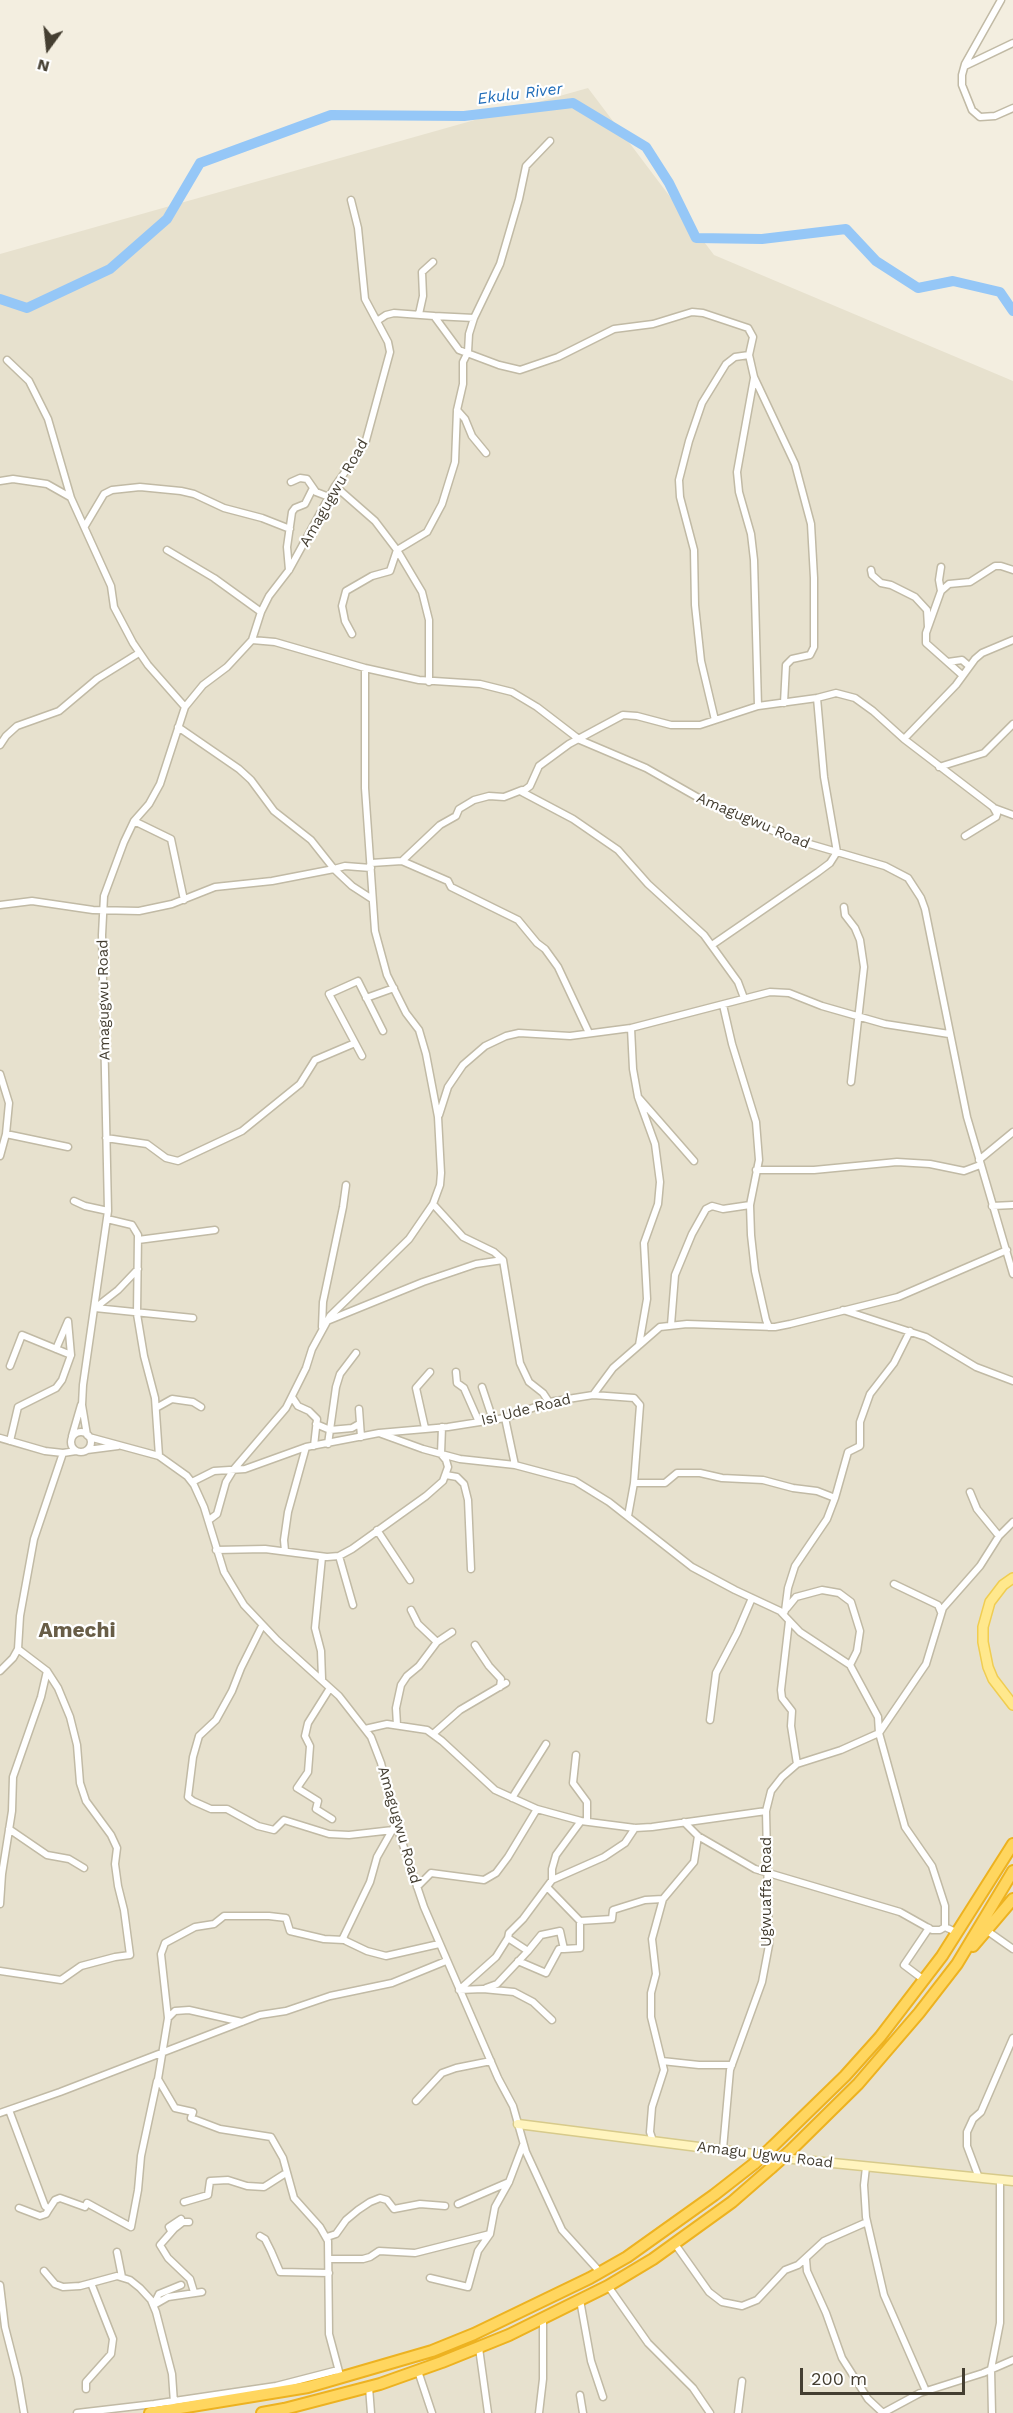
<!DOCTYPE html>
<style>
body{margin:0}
#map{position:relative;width:1013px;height:2413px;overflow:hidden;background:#f3eee0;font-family:"Work Sans",sans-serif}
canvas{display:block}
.north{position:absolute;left:18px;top:18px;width:60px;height:60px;-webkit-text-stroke:4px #fff;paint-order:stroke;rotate:195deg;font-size:16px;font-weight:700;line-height:24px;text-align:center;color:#443e31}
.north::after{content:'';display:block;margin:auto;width:21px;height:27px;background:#443e31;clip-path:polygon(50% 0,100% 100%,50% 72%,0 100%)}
.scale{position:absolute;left:800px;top:2368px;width:165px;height:27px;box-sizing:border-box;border:3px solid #443e31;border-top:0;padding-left:8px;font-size:18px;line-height:21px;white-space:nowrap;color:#443e31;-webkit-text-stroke:4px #fff;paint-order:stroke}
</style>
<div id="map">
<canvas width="1013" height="2413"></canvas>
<div class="north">N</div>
<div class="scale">200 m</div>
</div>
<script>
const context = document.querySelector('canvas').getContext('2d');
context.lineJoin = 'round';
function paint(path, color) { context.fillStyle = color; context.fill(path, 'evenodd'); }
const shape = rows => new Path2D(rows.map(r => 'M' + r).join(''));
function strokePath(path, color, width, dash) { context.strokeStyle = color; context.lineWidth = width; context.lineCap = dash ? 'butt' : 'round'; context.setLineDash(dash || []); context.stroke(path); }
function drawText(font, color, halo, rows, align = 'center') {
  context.font = font + ' "Work Sans",sans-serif'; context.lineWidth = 4.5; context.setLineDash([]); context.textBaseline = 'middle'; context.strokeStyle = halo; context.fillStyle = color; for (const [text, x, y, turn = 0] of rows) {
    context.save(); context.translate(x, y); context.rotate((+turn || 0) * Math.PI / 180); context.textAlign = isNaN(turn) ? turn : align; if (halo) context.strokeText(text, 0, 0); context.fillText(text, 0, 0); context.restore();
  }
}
const residential = shape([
 [588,88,714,255,1013,381,1013,2413,0,2413,0,254]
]);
const river = shape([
 [0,299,27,308,110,269,167,219,200,163,331,115,464,116,573,103,646,147,669,183,696,238,762,239,846,229,876,261,918,288,953,281,1000,292,1013,311]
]);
const street = shape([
 [1001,0,965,64,962,75,962,85,972,110,980,117,995,116,1013,108],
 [965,66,1013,43],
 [419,314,423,296,422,272,433,262],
 [434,316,474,318],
 [377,321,386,315,394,313,434,316,459,350,499,365,520,370,558,357,614,329,653,324,692,312,703,313,748,328,753,337,749,355,754,377,795,464,811,524,814,578,814,647,810,655,792,659,786,665,784,703],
 [7,360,29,381,48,419,71,498,111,586,114,607,133,643,148,665,185,707],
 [754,378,737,472,739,492,751,534,754,560,758,706],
 [457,410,465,419,472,436,486,453],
 [0,481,13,479,47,484,70,497],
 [291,482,300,478,307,479,316,492,329,497],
 [335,486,375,521,397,550,422,592,429,620,429,682],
 [85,526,104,494,112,490,140,487,181,491,194,494,224,508,262,518,290,529],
 [167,550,214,578,261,612],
 [289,570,287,547,292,512,295,508,305,504,313,488],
 [871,570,872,575,881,583,891,585,915,597,927,610,928,627],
 [941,591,939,580,941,567],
 [352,634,345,621,342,606,346,591,372,576,390,571,397,550,427,532,442,504,455,462,457,410,463,384,463,362,468,352,469,334,474,318,500,264,519,199,526,166,550,141],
 [252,640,275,642,365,668,419,680,480,684,512,692,537,707,580,740,646,768,697,797,789,838,885,866,908,878,921,898,925,909,967,1117,1013,1274],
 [948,662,962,660,969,666],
 [962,675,926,643,926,633,941,591,949,584,970,582,995,566,1001,566,1013,570],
 [715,720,701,661,695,605,694,550,680,497,679,480,689,441,702,403,726,364,735,357,749,355],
 [178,727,239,769,251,780,274,811,311,840,334,869,345,866,371,868],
 [904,739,956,685,975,659,982,653,1013,640],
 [0,745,6,736,17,726,59,711,97,679,139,653],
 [939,767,984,753,1013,724],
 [994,808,1013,815],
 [134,821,171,839,184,900],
 [402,861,448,881,451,887,518,920,537,943,545,949,558,967,589,1033],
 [371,863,402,861,440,825,456,816,459,809,474,800,489,796,504,797,522,790],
 [0,905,32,901,93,910,139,911,172,904,215,887,272,881,334,869,352,886,372,899],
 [844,907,845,915,855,928,860,940,864,967,851,1082],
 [712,945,818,872,830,863,837,852,824,777,817,698],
 [366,998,394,988],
 [744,998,738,982,704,935,648,884,618,850,573,819,522,792,530,786,539,766,569,744,623,715,637,716,671,725,700,725,758,706,817,698,836,693,855,698,873,711,904,739,993,807,997,814,996,817,965,836],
 [723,1005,732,1044,756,1122,759,1160,750,1205,751,1235,755,1271,766,1320,769,1327],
 [631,1028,633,1069,638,1097,694,1161],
 [362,1056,329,994,358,981,383,1031],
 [0,1074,9,1103,6,1134,0,1156],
 [638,1097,655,1144,660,1182,658,1204,644,1243,647,1299,639,1345],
 [439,1115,448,1087,463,1065,485,1046,506,1036,519,1033,570,1036,631,1028,770,992,789,993,822,1006,885,1024,949,1034],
 [6,1134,68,1147],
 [106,1138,147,1144,166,1158,178,1161,242,1131,300,1084,315,1060,355,1043],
 [979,1160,1013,1132],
 [756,1170,814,1170,897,1162,930,1164,964,1171,980,1165],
 [74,1201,85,1206,108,1211],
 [433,1204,463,1237,494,1252,503,1260,520,1363,529,1382,543,1393,549,1402],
 [992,1206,1013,1205],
 [107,1219,132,1225,138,1235,137,1314,144,1356,155,1398,159,1456],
 [138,1240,215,1230],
 [95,1308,193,1318],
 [95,1308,118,1290,138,1269],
 [843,1310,926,1337,976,1367,1013,1381],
 [327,1321,423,1282,476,1264,503,1260],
 [671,1325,675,1275,692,1234,706,1209,712,1206,723,1209,750,1205],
 [322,1327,323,1302,343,1207,346,1185],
 [56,1349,68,1321,71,1355],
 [456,1372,457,1383,464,1388,479,1422],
 [482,1387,493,1420],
 [593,1395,613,1368,660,1327,687,1324,775,1327,790,1324,898,1297,1007,1250],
 [292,1397,298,1406,309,1411,317,1419,314,1446],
 [156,1408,172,1399,193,1402,201,1407],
 [359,1409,361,1437],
 [505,1418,515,1465],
 [316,1424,330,1430,352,1428,359,1424],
 [425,1428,416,1388,430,1372],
 '71 1442a10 10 0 1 1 20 0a10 10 0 1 1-20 0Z',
 [379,1433,423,1449,460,1459,515,1465,575,1481,609,1502,692,1567,735,1590,780,1611,800,1632,850,1665,878,1717,879,1733,905,1827,932,1866,945,1906,945,1927],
 [87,1435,82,1405,83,1385,108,1211,102,935,104,896,124,842,134,821,149,804,160,784,185,707,203,685,227,667,252,640,261,612,269,596,289,570,335,486,365,444,390,352,388,342,365,299,358,228,351,200],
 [72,1436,81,1405],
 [89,1437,159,1456,187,1476,194,1485,204,1507,224,1572,244,1605,277,1640,339,1696,371,1737,381,1763,396,1824,424,1907,498,2078,513,2106,526,2152,562,2230,600,2272],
 [0,1438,45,1451,63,1453,76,1451],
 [10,1441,18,1407,56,1388,62,1380,71,1355,22,1335,10,1366],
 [328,1444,336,1387,340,1374,356,1353],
 [87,1450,118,1446],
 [446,1475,457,1477,464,1484,468,1500,471,1569],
 [192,1482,214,1471,245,1469,306,1447,379,1433,448,1427,505,1418,549,1402,593,1395,634,1398,640,1405,634,1483,628,1516],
 [634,1483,665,1483,677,1473,700,1473,722,1478,763,1480,793,1488,817,1491,835,1498,827,1519,795,1566,788,1588,785,1611],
 [970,1492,977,1509,999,1536],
 [835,1498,848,1452,860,1446,860,1422,870,1394,894,1363,910,1331],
 [209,1520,217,1514,226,1482,234,1469,286,1408,306,1368,312,1349,330,1316,409,1239,433,1204,440,1185,441,1173,438,1117,426,1054,419,1030,406,1013,387,975,375,931,365,788,365,668],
 [377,1530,410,1580],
 [216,1550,265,1549,327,1557,339,1556,352,1549,426,1496,443,1481,448,1467,446,1460,441,1454,442,1427],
 [285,1551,284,1540,288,1512,306,1447],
 [339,1556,353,1605],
 [322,1557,315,1628,321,1651,322,1679],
 [894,1584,938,1605,941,1612],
 [787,1608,796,1597,822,1590,839,1593,851,1602,860,1631,857,1651,850,1665],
 [411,1610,418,1624,437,1642],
 [789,1621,781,1690,782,1698,792,1711,791,1726,797,1764],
 [262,1626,241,1668,232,1691,216,1720,199,1736,193,1757,188,1797,193,1801,211,1809,227,1809,258,1826,274,1830,284,1820,329,1834,349,1835,393,1830],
 [475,1645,489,1666,501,1679,500,1687],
 [0,1671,13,1658,18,1649,20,1616,34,1539,63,1453],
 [330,1688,308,1723,305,1736,310,1746,308,1772,297,1788,318,1801,316,1809,332,1819],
 [710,1720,716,1673,737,1633,752,1598],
 [397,1725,396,1708,401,1685,407,1676,419,1666,437,1642,452,1632],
 [365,1729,387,1724,427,1730,442,1741,495,1790,537,1809,581,1821,635,1828,652,1827,766,1811],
 [433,1734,460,1710,506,1683],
 [576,1755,573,1783,587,1802,587,1821],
 [512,1798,546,1744],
 [684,1822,698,1836,755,1869,900,1912,932,1930,940,1930,945,1927,958,1933],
 [394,1827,377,1857,370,1882,343,1938,346,1941,367,1951,386,1956,439,1944],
 [9,1829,47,1855,69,1859,84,1868],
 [552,1880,552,1869,556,1855,581,1821],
 [417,1887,431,1873,484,1880,496,1873,508,1857,537,1809],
 [548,1888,580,1921],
 [0,1904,2,1874,12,1811,13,1777,41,1697,47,1671],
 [986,1930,1013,1949],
 [508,1938,509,1933,523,1919,552,1880,604,1857,625,1843,635,1828],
 [518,1961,546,1973,559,1949,564,1949],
 [0,1971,61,1980,81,1966,115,1957,130,1955,124,1910,118,1886,115,1864,117,1848,111,1835,86,1801,80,1783,77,1745,70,1717,58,1688,47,1671,18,1649],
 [924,1980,904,1965,929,1928],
 [486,1988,497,1984,528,1951],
 [168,2018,175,2011,189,2010,242,2022],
 [552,2020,533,2002,514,1992,483,1989,459,1990,496,1957,508,1938,528,1951,541,1935,560,1931,564,1949,580,1948,580,1921,612,1919,613,1910,645,1900,663,1899],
 [662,2061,699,2065,732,2065],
 [416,2101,442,2073,456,2068,491,2061],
 [9,2110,45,2206,49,2209,55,2200,60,2198,85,2207,87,2203,131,2227,138,2190,141,2156,157,2081],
 [0,2113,60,2092,260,2015,286,2011,330,1996,392,1983,446,1961],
 [653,2141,650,2132,652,2107,664,2070,651,2017,651,1993,656,1974,652,1939,663,1899,694,1862,698,1836],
 [723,2149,730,2070,762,1982,769,1945,766,1811,771,1791,782,1777,797,1764,841,1750,879,1733,926,1664,943,1608,980,1566,999,1536,1013,1522],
 [866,2167,864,2185,866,2217,884,2295,926,2391],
 [979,2178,967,2146,967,2132,973,2119,981,2112,1013,2038],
 [184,2202,208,2195,210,2181,228,2180,247,2186,264,2187,286,2173],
 [458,2204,509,2182],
 [19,2208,40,2216,46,2214,49,2209],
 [189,2222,183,2222,174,2229,160,2245,168,2258,190,2279,194,2292],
 [171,2231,169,2227,181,2219],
 [260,2236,265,2239,271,2251,280,2272,329,2273],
 [327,2237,336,2234,346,2220,358,2210,370,2202,380,2198,387,2200,394,2209,420,2204,445,2206],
 [675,2244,709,2292,722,2302,742,2306,757,2300,785,2270,798,2265,824,2241,867,2222],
 [117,2252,122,2277],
 [329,2259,363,2259,370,2257,379,2251,415,2253,490,2234],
 [806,2259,807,2271,826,2313,842,2358,868,2399,883,2413],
 [44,2271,55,2284,63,2287,80,2286,117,2276,130,2280,140,2288,151,2300,156,2312,172,2374,174,2403],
 [430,2278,468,2287,478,2251,490,2234,495,2207,509,2182,523,2145],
 [0,2285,5,2327,18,2378,24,2413],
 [608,2286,648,2343,693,2388,710,2413],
 [580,2300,591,2361,603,2397],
 [154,2304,159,2294,181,2285],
 [154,2305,168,2297,202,2292],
 [479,2348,488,2413],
 [418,2371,432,2413],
 [341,2379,329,2334,328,2241,320,2227,294,2198,283,2158,271,2137,220,2129,191,2118,193,2112,175,2108,158,2079,168,2018,161,1954,165,1943,195,1927,214,1924,224,1916,269,1916,286,1918,290,1931,324,1939,344,1940],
 [369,2387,371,2413],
 [86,2389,86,2382,111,2354,113,2339,91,2283],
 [580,2395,583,2413],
 [77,2413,154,2404,276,2386,338,2370],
 [539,2413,543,2379,543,2318],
 [738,2413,742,2381],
 [883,2413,920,2393,983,2373,1013,2360],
 [992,2413,991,2369,1000,2323,1000,2180]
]);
const secondary = shape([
 [518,2124,793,2159,1013,2181]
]);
const primary = shape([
 [1013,1578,1003,1585,990,1602,983,1627,983,1642,988,1667,993,1679,1013,1705]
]);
const highway = shape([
 [973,1946,1013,1899],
 [772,2147,845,2076,880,2037,942,1956,1013,1844],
 [789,2152,858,2084,919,2013,957,1964,1013,1871],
 [150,2413,308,2387,432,2351,474,2334,590,2278,627,2257,714,2195,755,2163],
 [262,2413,284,2409,380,2384,442,2362,509,2335,608,2286,653,2259,732,2202,771,2168]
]);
const highwayBridge = shape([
 [755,2163,772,2147],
 [771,2168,789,2152]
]);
const streetNames = [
 ["Amagugwu Road",334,493,-60],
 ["Amagugwu Road",753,821,23],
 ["Amagugwu Road",104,1000,-91],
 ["Isi Ude Road",526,1410,-14],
 ["Amagugwu Road",399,1825,74],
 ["Ugwuaffa Road",767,1892,-90],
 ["Amagu Ugwu Road",765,2155,7]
];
const waterNames = [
 ["Ekulu River",520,94,-7]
];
const districtNames = [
 ["Amechi",77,1631]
];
paint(residential, '#e7e1ce');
strokePath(river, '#95c7f7', 10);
strokePath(street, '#c1baa5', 9);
strokePath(secondary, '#d7ca8b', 11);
strokePath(primary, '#f0cd51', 12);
strokePath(highway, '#edb220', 14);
strokePath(street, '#fff', 6);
strokePath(secondary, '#fff4be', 8);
strokePath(primary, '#ffe88d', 9);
strokePath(highway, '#ffd65f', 10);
strokePath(highwayBridge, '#edb220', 14, []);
strokePath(highwayBridge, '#ffd65f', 10);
drawText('15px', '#443e31', '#fff', streetNames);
drawText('italic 16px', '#216db9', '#fff', waterNames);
drawText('bold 21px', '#685d47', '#fff', districtNames);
</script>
